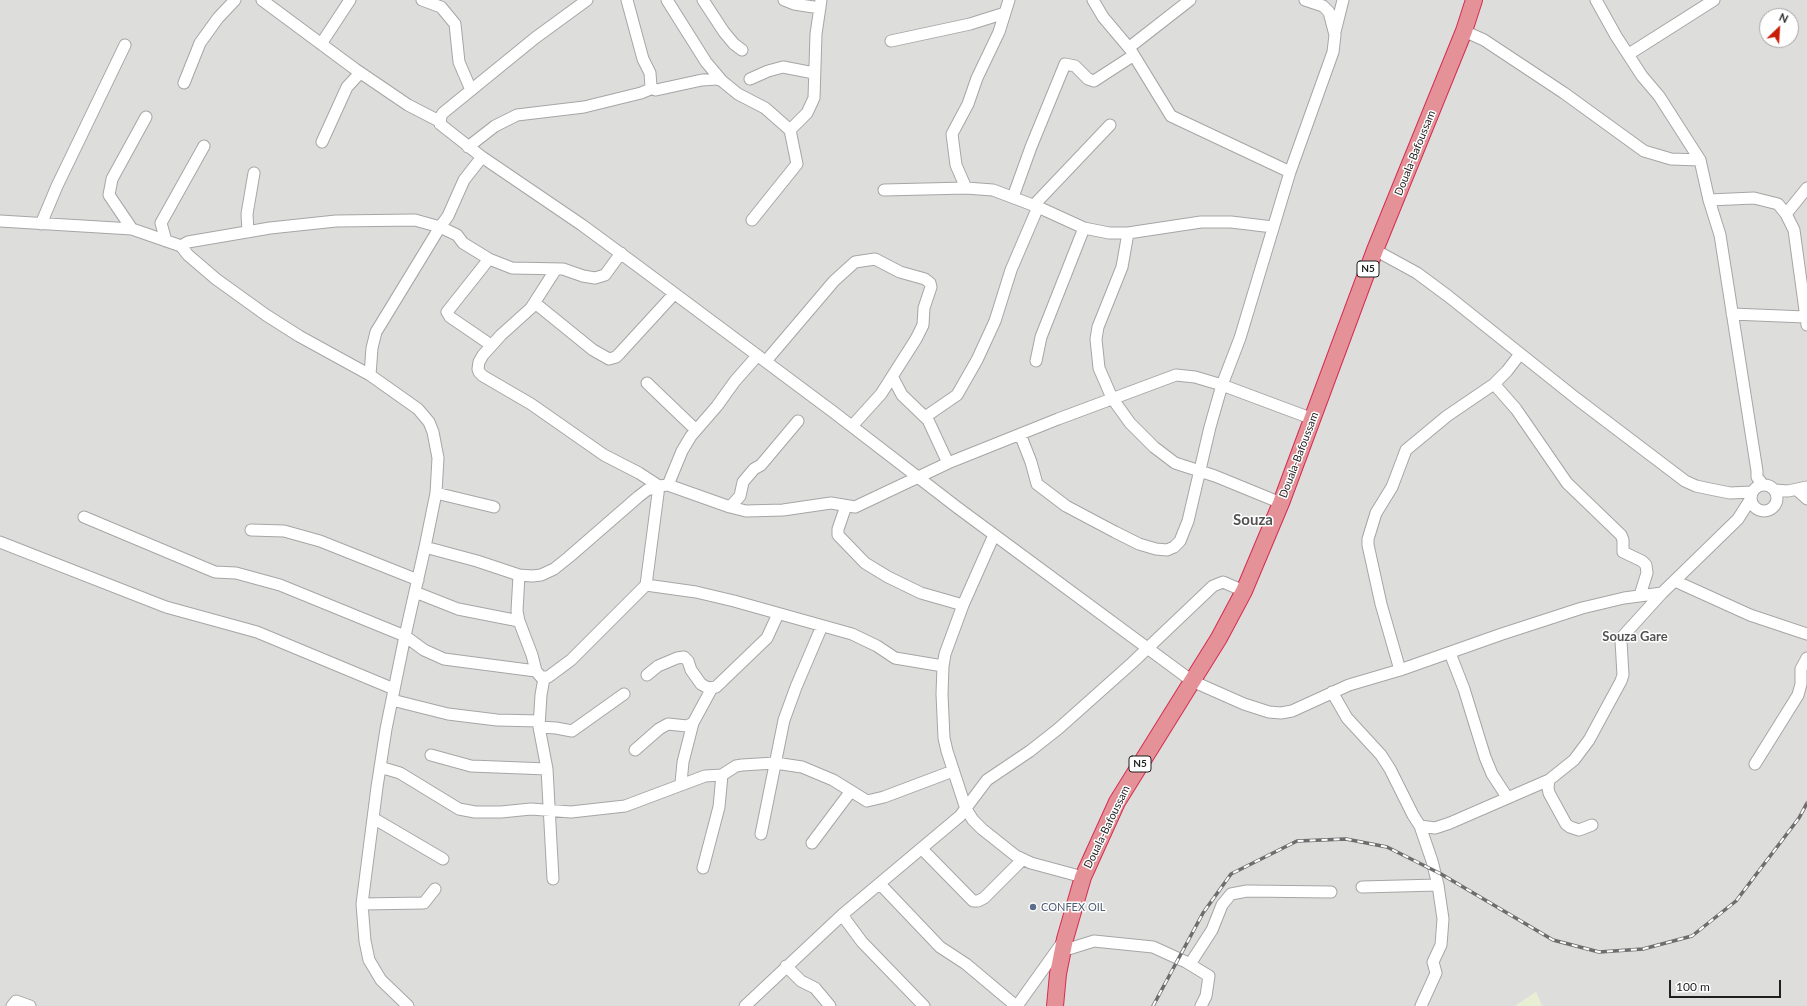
<!DOCTYPE html>
<style>
body{margin:0}
#map{position:relative;width:1807px;height:1006px;overflow:hidden;background:#f0eee6;font-family:Lato,sans-serif}
canvas{display:block}
.north{position:absolute;left:1759px;top:8px;width:40px;height:40px;box-sizing:border-box;background:#fff;border:1px solid #a5a5a5;border-radius:50%;rotate:25deg;font-size:11px;font-weight:700;line-height:16px;text-align:center;color:#1f1f1f}
.north::after{content:'';display:block;margin:auto;width:14px;height:18px;background:#c81d07;clip-path:polygon(50% 0,100% 100%,50% 72%,0 100%)}
.scale{position:absolute;left:1669px;top:980px;width:112px;height:18px;box-sizing:border-box;border:2px solid #1f1f1f;border-top:0;padding-left:5px;font-size:12px;line-height:14px;white-space:nowrap;color:#1f1f1f;-webkit-text-stroke:3px #fff;paint-order:stroke}
</style>
<div id="map">
<canvas width="1807" height="1006"></canvas>
<div class="north">N</div>
<div class="scale">100 m</div>
</div>
<script>
const context = document.querySelector('canvas').getContext('2d');
context.lineJoin = 'round';
function paint(path, color) { context.fillStyle = color; context.fill(path, 'evenodd'); }
const shape = rows => new Path2D(rows.map(r => 'M' + r).join(''));
function strokePath(path, color, width, dash) { context.strokeStyle = color; context.lineWidth = width; context.lineCap = dash ? 'butt' : 'round'; context.setLineDash(dash || []); context.stroke(path); }
function drawText(font, color, halo, rows, align = 'center') {
  context.font = font + ' Lato,sans-serif'; context.lineWidth = 3; context.setLineDash([]); context.textBaseline = 'middle'; context.strokeStyle = halo; context.fillStyle = color; for (const [text, x, y, turn = 0] of rows) {
    context.save(); context.translate(x, y); context.rotate((+turn || 0) * Math.PI / 180); context.textAlign = isNaN(turn) ? turn : align; if (halo) context.strokeText(text, 0, 0); context.fillText(text, 0, 0); context.restore();
  }
}
const residential = shape([
 [0,0,1807,0,1807,1006,1542,1006,1536,992,1515,1006,0,1006],
 [1767,16,1791,16,1791,40,1767,40]
]);
const farmland = shape([
 [1536,992,1542,1006,1516,1006]
]);
const minor = shape([
 [262,0,355,69,408,105,439,121],
 [422,0,441,7,455,24,459,62,471,90],
 [587,0,535,38,443,113,441,116,440,124,482,157,582,225,639,267,832,411,958,508,1192,681,1244,704,1269,712,1281,713,1292,711,1349,685,1400,670,1502,634,1582,608,1624,598,1662,593,1738,519,1750,500],
 [627,0,643,59,650,73,651,87,653,89,656,90,702,80,717,79,722,81],
 [667,0,706,62,722,81,738,94,765,108,790,130,807,113,814,98,816,34,821,0],
 [703,0,724,32,734,44,742,50],
 [784,0,794,4,820,8],
 [1093,0,1103,17,1130,49,1171,116,1290,172],
 [1596,0,1616,36,1642,76,1659,96,1700,160,1709,200,1720,235,1757,471,1757,477,1763,485],
 [1464,31,1484,40,1564,93,1644,151,1671,159,1700,160],
 [1335,32,1343,0],
 [891,41,970,24,1005,13],
 [321,44,350,0],
 [1130,49,1131,46,1190,0],
 [1629,54,1714,0],
 [750,79,768,71,783,67,814,73],
 [184,83,200,43,218,18,235,0],
 [322,142,347,87,360,73],
 [468,147,495,126,517,115,584,107,641,93,653,88],
 [966,188,956,165,952,134,968,104,977,78,999,32,1009,0],
 [884,190,966,188,993,190,1038,207,1084,228,1109,233,1128,233,1201,222,1231,222,1273,227],
 [1013,197,1031,147,1065,64,1075,66,1088,79,1094,81,1131,57],
 [1709,200,1754,198,1778,204,1786,214,1794,230,1807,325],
 [1034,205,1110,125],
 [1786,214,1807,188],
 [752,220,797,164,790,130],
 [0,221,132,229,181,246,188,255,216,279,266,315,299,336,370,375,418,409,429,422,433,432,438,458,436,493,425,547],
 [41,224,57,186,125,45],
 [132,229,109,195,112,179,146,117],
 [248,232,247,214,254,173],
 [1128,233,1122,267,1098,327,1096,339,1099,368,1112,398,1130,423,1154,447,1175,463,1215,476,1281,503],
 [166,241,161,223,204,146],
 [181,246,188,242,270,228,336,221,415,220,440,227,448,216,464,180,482,157],
 [1375,250,1417,273,1448,296,1577,399,1685,481,1696,486,1710,489,1730,493,1751,492],
 [489,259,447,312,450,317,491,345],
 [535,303,593,350,609,359,616,357,619,354,674,294],
 [1732,314,1805,317],
 [766,361,834,281,855,262,875,259,900,272,925,279,930,283,931,287,924,308,923,325,916,339,881,394,852,426],
 [1036,361,1041,337,1084,228],
 [370,375,372,348,376,332,440,227,457,235,463,243,489,259,512,268,563,269,583,276,595,278,605,275,621,253],
 [893,378,902,395,928,420,948,463],
 [647,383,696,430],
 [1494,384,1516,409,1567,483,1621,535,1623,540,1623,552,1642,561,1646,565,1647,573,1640,595],
 [925,417,957,395,977,360,995,321,1011,270,1038,207],
 [1020,434,1031,462,1037,484,1066,506,1115,532,1139,544,1156,549,1167,550,1174,547,1180,541,1188,521,1210,427,1222,385,1240,338,1290,172,1333,52,1335,35,1329,12,1323,6,1305,0],
 '1751 498a13 13 0 1 1 26 0a13 13 0 1 1-26 0Z',
 [668,485,682,451,691,436,717,406,735,381,757,356],
 [1775,490,1788,491,1807,487],
 [1797,490,1807,499],
 [436,493,494,507],
 [846,506,838,529,838,535,865,563,888,577,921,593,963,605],
 [730,507,740,496,743,482,754,469,761,465,798,421],
 [84,517,215,572,236,573,280,585,405,636,424,650,444,659,536,671],
 [251,530,284,531,320,541,418,580],
 [994,535,963,605,945,654,943,666,942,694,944,738,947,751,966,809,973,820,982,829,1016,856,1031,863,1083,877],
 [0,542,166,607,257,632,394,689],
 [519,575,517,611,519,621,532,655,536,671,541,677,548,677,571,660,646,585,659,486,639,473,604,455,531,404,483,376,479,372,478,369,479,362,483,355,501,335,531,308,556,269],
 [1675,581,1750,615,1807,634],
 [646,585,696,592,734,601,852,634,877,646,895,658,943,666],
 [415,592,458,609,519,621],
 [1450,653,1464,689,1485,757,1492,774,1507,797],
 [1400,670,1381,604,1368,545,1368,539,1376,513,1392,487,1406,450,1447,416,1494,384,1507,371,1520,354],
 [647,675,658,666,677,658,684,657,688,661,691,670,701,684,708,688,716,687,767,638,778,614],
 [544,678,541,695,539,727,556,728,572,731,624,694],
 [1332,692,1347,718,1381,755,1390,769,1413,815,1420,826,1435,828,1450,823,1549,780],
 [392,700,448,714,497,720,539,721],
 [539,727,547,769,553,879],
 [635,750,659,729,668,724,687,726,693,723,712,688],
 [431,755,471,766,547,769],
 [1755,764,1798,695,1801,684,1801,669,1807,658],
 [380,767,400,773,459,809,475,812,501,812,531,809,571,812,625,806,705,776,722,775,736,766,742,765,775,763,802,767,833,780,867,801,884,797,953,771],
 [681,783,683,762,693,723],
 [373,818,443,859],
 [1592,825,1579,830,1570,827,1566,824,1549,793,1548,788,1549,780,1574,760,1589,740,1621,681,1623,675,1621,641,1623,636,1662,593],
 [1420,826,1432,861,1438,885,1443,919,1441,945,1433,962,1436,973,1421,1006],
 [761,834,784,720,796,687,822,626],
 [812,843,851,791],
 [922,849,973,901,978,901,984,898,1023,859],
 [703,868,719,807,722,775],
 [880,884,940,947,966,964,1016,1006],
 [1362,887,1438,885],
 [362,904,424,903,435,889],
 [842,915,862,942,924,1006],
 [1062,951,1094,941,1153,947,1186,962,1209,976,1206,996,1201,1006],
 [1190,964,1212,930,1222,905,1231,894,1247,891,1331,892],
 [786,966,801,981,815,988,830,1006],
 [12,1006,16,1001,30,1006],
 [408,1006,381,980,369,960,365,941,362,904,377,787,386,729,405,636,425,547,477,561,519,575,532,576,541,575,554,569,569,557,638,497,647,490,659,486,668,485,730,507,746,511,783,510,831,503,855,507,948,463,1058,419,1176,375,1195,377,1222,385,1313,419],
 [745,1006,842,915,960,816,987,780,1030,751,1058,729,1132,663,1213,586,1223,582,1244,591],
 [1017,1006,1062,943]
]);
const highway = shape([
 [1055,1006,1058,974,1065,939,1083,877,1117,802,1219,638,1244,591,1281,503,1375,250,1464,31,1474,0]
]);
const rail = shape([
 [1153,1006,1203,913,1231,874,1297,841,1346,839,1387,847,1441,874,1553,940,1599,952,1643,949,1692,936,1736,901,1799,818,1807,803]
]);
const markers = [
 [1033,907,4,"#5c6f8a"]
];
const shields = [
 [1368,269,22],
 [1140,764,22]
];
const shieldNames = [
 ["N5",1368,269],
 ["N5",1140,764]
];
const streetNames = [
 ["Douala-Bafoussam",1415,153,-68],
 ["Douala-Bafoussam",1299,455,-69],
 ["Douala-Bafoussam",1107,827,-64]
];
const serviceNames = [
 ["CONFEX OIL",1041,907]
];
const quarterNames = [
 ["Souza Gare",1635,637]
];
const districtNames = [
 ["Souza",1253,520]
];
paint(residential, '#dddddc');
paint(farmland, '#e8eed2');
strokePath(minor, '#a6a6a6', 13);
strokePath(highway, '#d52c52', 18);
strokePath(minor, '#fff', 11);
strokePath(highway, '#e49197', 16);
strokePath(rail, '#6d6d6d', 3.5);
strokePath(rail, '#fff', 2, [6]);
for (const [x, y, r, color] of markers) { const dot = new Path2D(); dot.arc(x, y, r, 0, 2 * Math.PI); context.fillStyle = color; context.fill(dot); strokePath(dot, '#fff', 1.5); }
for (const [x, y, w] of shields) { const box = new Path2D(); box.roundRect(x - w / 2, y - 8, w, 16, 3); context.fillStyle = '#fff'; context.fill(box); strokePath(box, '#1f1f1f', 1); }
drawText('bold 10px', '#1f1f1f', null, shieldNames);
drawText('11px', '#1f1f1f', '#fff', streetNames);
drawText('11px', '#4e5e75', '#fff', serviceNames, 'left');
drawText('bold 13px', '#525252', '#fff', quarterNames);
drawText('bold 15px', '#525252', '#fff', districtNames);
</script>
